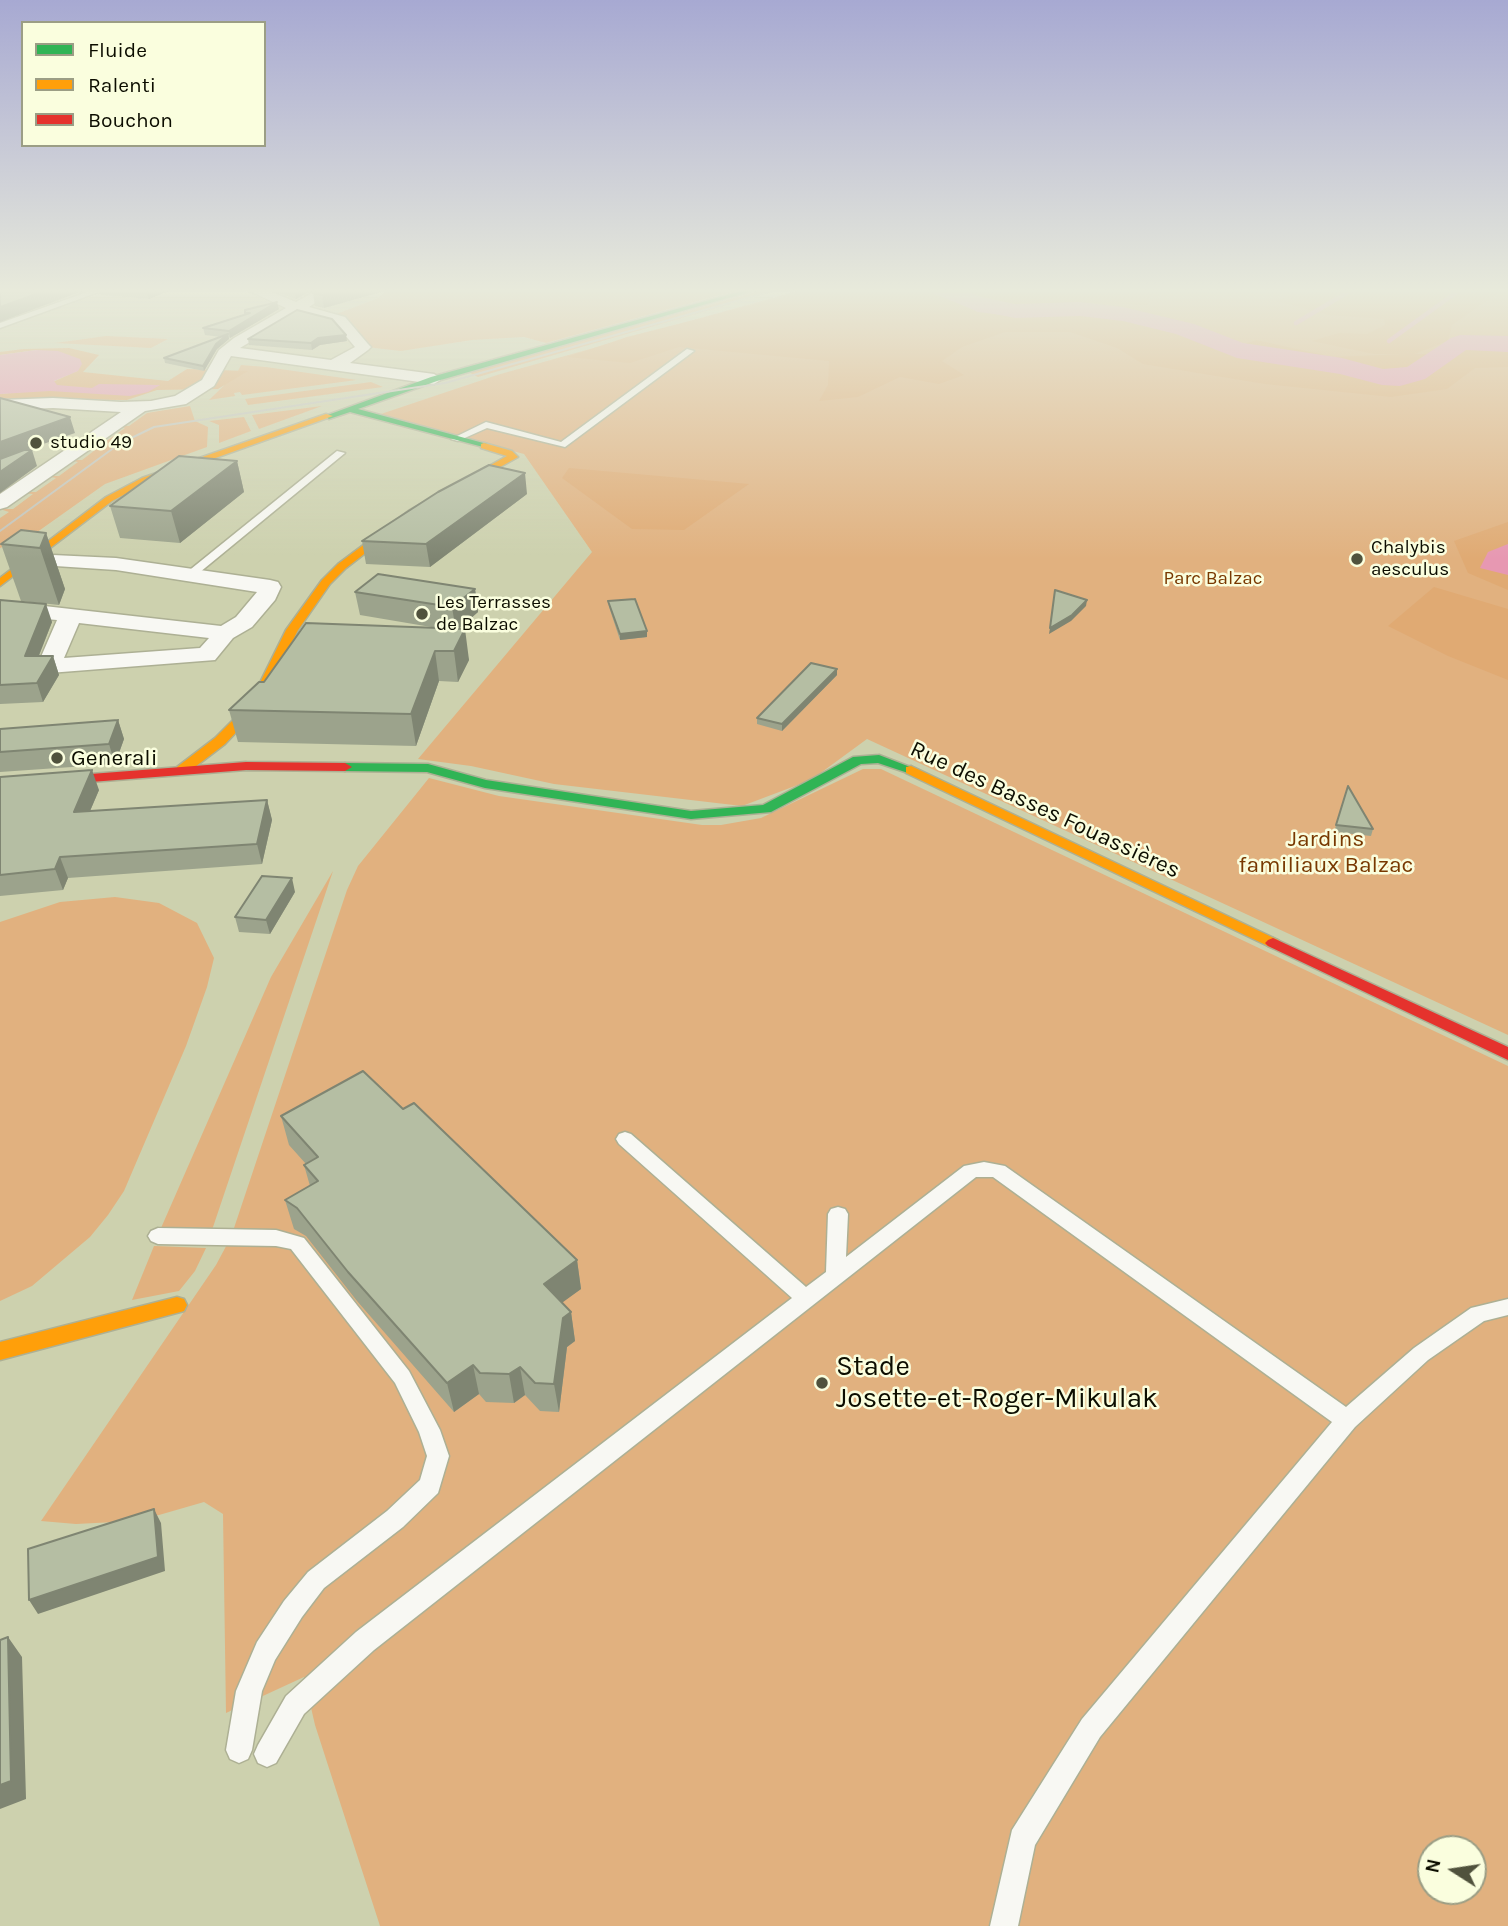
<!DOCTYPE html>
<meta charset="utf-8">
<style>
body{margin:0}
#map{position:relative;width:1508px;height:1926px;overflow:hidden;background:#cdd1ae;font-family:Karla,sans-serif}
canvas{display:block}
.legend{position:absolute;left:21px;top:21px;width:245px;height:126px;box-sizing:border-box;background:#fafede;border:2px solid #9b9e85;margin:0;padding:9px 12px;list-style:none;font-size:21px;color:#0c0d00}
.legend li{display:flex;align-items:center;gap:14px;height:35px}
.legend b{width:35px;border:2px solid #9b9e85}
.north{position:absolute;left:1417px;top:1835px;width:70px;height:70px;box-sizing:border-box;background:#fafede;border:2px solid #9b9e85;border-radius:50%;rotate:282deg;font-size:19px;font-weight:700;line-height:28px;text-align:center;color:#0c0d00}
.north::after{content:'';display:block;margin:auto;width:24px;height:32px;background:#50523d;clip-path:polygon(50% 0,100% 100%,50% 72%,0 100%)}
</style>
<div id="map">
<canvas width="1508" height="1926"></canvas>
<ul class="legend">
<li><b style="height:9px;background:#30b455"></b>Fluide</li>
<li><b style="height:9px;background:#ff9f0a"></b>Ralenti</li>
<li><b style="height:9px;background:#e5322d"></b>Bouchon</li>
</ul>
<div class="north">N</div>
</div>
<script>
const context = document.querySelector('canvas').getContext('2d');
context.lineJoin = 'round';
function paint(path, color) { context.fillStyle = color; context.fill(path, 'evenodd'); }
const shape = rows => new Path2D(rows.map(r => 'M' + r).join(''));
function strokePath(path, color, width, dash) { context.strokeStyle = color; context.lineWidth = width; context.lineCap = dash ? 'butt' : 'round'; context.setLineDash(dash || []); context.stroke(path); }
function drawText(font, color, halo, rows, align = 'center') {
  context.font = font + ' Karla,sans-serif'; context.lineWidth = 5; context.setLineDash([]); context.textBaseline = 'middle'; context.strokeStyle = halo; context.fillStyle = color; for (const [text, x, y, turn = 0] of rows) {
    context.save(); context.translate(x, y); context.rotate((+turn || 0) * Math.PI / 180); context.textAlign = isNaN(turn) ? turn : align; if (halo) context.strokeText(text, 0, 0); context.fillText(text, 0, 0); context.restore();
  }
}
const green = shape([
 [389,289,742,289,546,343,524,337,472,340,401,351,366,347,358,330,347,319,334,315,378,298],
 [766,289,782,289,478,377,468,372],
 [804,289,1508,289,1508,1035,867,739,811,780,742,806,554,784,471,766,418,759,592,552,524,454,378,415,497,375],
 [106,336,148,338,168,339,151,348,55,343],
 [241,365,266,367,357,380,242,395,240,392,234,393,235,396,209,400,237,373],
 [371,382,383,387,248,405,245,399],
 [190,406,195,421,208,427,207,447,105,484,33,535,0,548,0,518,9,512,0,509,13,509,33,494,22,493,24,492,36,492,56,478,46,476,59,476,78,462,68,460,82,460,99,447,89,445,102,444,125,428,115,427,118,425,129,426,147,413],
 [322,406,259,429,252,415],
 [244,417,251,431,219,443,219,425,209,421],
 [863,769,881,769,1508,1066,1508,1926,380,1926,315,1725,304,1677,226,1713,223,1514,204,1502,159,1515,115,1522,76,1524,41,1521,216,1265,231,1237,347,890,358,866,429,778,499,796,702,825,721,825,761,818],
 [1431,1849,1473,1849,1473,1891,1431,1891],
 [333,871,212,1230,161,1228,271,977],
 [115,897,159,903,197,923,214,958,207,987,186,1046,124,1191,108,1215,90,1237,32,1286,0,1301,0,922,60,902],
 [154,1246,206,1248,195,1271,179,1291,132,1300]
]);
const forest = shape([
 [815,289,1156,289,1150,297,1148,305,1090,302,1090,307,1187,322,1180,332,1226,351,1256,340,1333,357,1406,354,1374,354,1312,341,1339,333,1367,334,1385,325,1384,319,1329,315,1277,301,1303,289,1508,289,1493,296,1452,325,1448,341,1414,354,1430,354,1462,340,1508,339,1508,367,1475,368,1447,389,1391,397,1265,384,1143,364,1117,348,1070,332,1005,332,962,347,942,361,964,375,939,384,900,377,858,397,819,401,828,385,829,361,679,347,630,363,567,357,627,337],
 [69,348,99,355,83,372,168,381,187,369,248,371,218,389,157,390,127,400,0,399,0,394,33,391,77,371,36,350,0,355,0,352,23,349],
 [569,468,749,484,684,530,632,529,562,478],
 [1508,522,1508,590,1468,573,1454,541],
 [1434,587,1508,609,1508,680,1448,656,1388,626]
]);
const water = shape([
 [928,289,956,289,979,299,1034,309,1020,314,1003,315,978,312],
 [36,350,58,351,80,359,82,364,78,371,54,381,57,385,92,388,99,384,160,385,148,392,130,396,50,391,0,394,0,355],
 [1508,544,1508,575,1480,568,1488,552]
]);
const stream = shape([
 [1296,323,1353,289],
 [1389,341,1461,289]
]);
const river = shape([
 [930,289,962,289,981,297,1015,304,1080,302,1123,307,1194,324,1243,343,1342,358,1383,369,1407,367,1451,338,1460,335,1508,336,1508,352,1466,350,1425,379,1400,386,1382,385,1340,374,1237,358,1176,334,1123,321,1080,316,1015,318,975,310,934,294,930,289]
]);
const lane = shape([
 [116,289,96,293,0,328,0,323,93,290,116,289],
 [687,349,694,351,565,447,487,428,458,441,451,439,486,422,561,442,687,349],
 [337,451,345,453,194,577,186,577,186,573,337,451],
 [625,1132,631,1134,806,1287,826,1272,828,1214,831,1209,838,1207,845,1209,848,1214,846,1257,964,1166,984,1162,1005,1166,1346,1407,1414,1348,1471,1308,1508,1299,1508,1315,1484,1321,1428,1360,1355,1427,1100,1737,1035,1845,1018,1926,990,1926,1012,1830,1082,1719,1332,1422,993,1177,976,1177,374,1650,304,1714,276,1763,267,1767,258,1763,254,1754,258,1745,286,1696,356,1632,792,1298,619,1144,616,1139,619,1134,625,1132],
 [158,1228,276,1230,304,1238,409,1371,440,1430,449,1456,438,1493,403,1527,324,1588,302,1617,275,1660,262,1691,252,1750,248,1759,239,1763,230,1759,226,1750,236,1691,257,1642,284,1601,308,1572,387,1511,420,1480,427,1456,419,1432,395,1383,291,1249,276,1246,158,1244,151,1241,148,1236,151,1231,158,1228]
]);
const street = shape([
 [245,289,264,289,296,302,319,289,336,289,309,307,345,317,368,344,371,347,368,350,350,363,434,374,442,379,434,384,231,356,214,386,186,404,145,411,7,507,0,509,0,494,121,412,53,408,0,410,0,400,53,398,121,402,151,401,175,396,202,380,219,350,234,338,286,308,245,289],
 [298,313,335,323,355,347,331,360,240,348,298,313],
 [32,554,116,558,270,580,278,582,281,587,275,600,252,627,233,638,215,660,49,673,41,671,37,666,57,620,0,615,0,601,221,626,236,617,257,592,116,570,25,564,22,560,25,556,32,554],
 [79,623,209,638,200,648,64,658,79,623]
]);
const fast = shape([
 [749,289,759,289,437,381,358,409,487,444,487,448,350,412,329,419,325,416,431,377,749,289],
 [879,755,918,770,911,774,878,763,861,764,771,812,691,819,485,788,427,772,345,771,338,767,345,763,428,764,486,780,691,811,763,805,853,757,879,755]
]);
const slow = shape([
 [326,414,333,416,148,482,112,501,0,586,0,578,106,497,142,478,326,414],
 [484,443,512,451,518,457,416,514,346,568,330,584,298,630,259,708,225,744,187,773,177,773,177,767,215,738,250,703,286,630,322,580,338,564,410,510,507,456,481,448,481,444,484,443],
 [911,766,1278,940,1281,943,1273,948,1268,946,906,773,906,767,911,766],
 [177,1297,184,1299,187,1305,184,1311,0,1360,0,1342,177,1297]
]);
const jam = shape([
 [246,762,345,763,352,767,345,771,246,770,0,789,0,781,246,762],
 [1273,938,1508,1047,1508,1060,1268,946,1265,943,1268,940,1273,938]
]);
const tram = shape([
 [0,531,119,444,154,427,445,383,779,289]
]);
const wall = shape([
 [99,289,173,289,149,299,101,295],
 [266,289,314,289,296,299],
 [381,292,324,308,315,306,313,293],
 [279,309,230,338,229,337,229,339,217,349,204,371,165,363,164,358,221,337,205,335,203,328,245,315,245,310],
 [248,339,347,341,320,345,312,350,249,345],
 [237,461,244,492,180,543,120,538,110,506],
 [527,494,430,567,366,564,362,541],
 [46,533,65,589,59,605,21,601,1,544],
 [475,589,478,612,459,629,469,660,458,682,439,681,416,746,238,742,229,710,437,628,360,615,355,592],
 [0,600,52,622,39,656,53,656,59,675,43,702,0,704],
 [608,601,647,637,620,640,609,607],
 [837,669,837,675,782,731,757,724,757,718],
 [118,720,124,739,115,764,0,772,0,729],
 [0,777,99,790,90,811,267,800,272,820,262,864,68,878,63,890,0,896],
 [1348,786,1373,829,1371,836,1334,832],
 [295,892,270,934,239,932,235,917],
 [403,1109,577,1260,581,1289,562,1302,571,1312,575,1341,567,1347,559,1412,540,1411,525,1395,514,1403,486,1402,479,1394,454,1412,357,1301,306,1236,294,1229,285,1200,310,1186,304,1165,306,1164,289,1145,281,1116]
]);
const shadedWall = shape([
 [50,289,88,289,0,322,0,307],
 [146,289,173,289,149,299],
 [294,289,314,289,296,299],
 [344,289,380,289,381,292,324,308,322,295],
 [277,302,279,309,230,338,229,331],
 [228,334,229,339,217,349,204,371,203,366,216,344],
 [346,335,347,341,320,345,312,350,311,343,318,338],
 [70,417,75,433,0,459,0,442],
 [32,450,37,466,0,493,0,472],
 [237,461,244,492,180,543,171,511],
 [525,473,527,494,430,567,426,544],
 [46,533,65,589,59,605,40,548],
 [475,589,478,612,456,631,452,607],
 [1087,600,1086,606,1071,621,1049,634,1050,628],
 [46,604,52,622,31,675,25,656],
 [465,629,469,660,458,682,454,651],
 [647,631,647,637,620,640,620,634],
 [435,651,439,681,416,746,411,714],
 [53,656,59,675,43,702,37,683],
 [837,669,837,675,782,731,782,724],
 [118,720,124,739,115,764,109,744],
 [92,770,99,790,81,832,74,812],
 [267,800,272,820,262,864,257,844],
 [60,857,68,878,63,890,55,869],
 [292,878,295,892,270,934,266,920],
 [577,1260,581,1289,548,1313,544,1284],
 [571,1312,575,1341,567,1347,559,1412,554,1384,563,1318],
 [473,1365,479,1394,454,1412,447,1383],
 [520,1367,525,1395,514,1403,509,1374],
 [154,1509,161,1523,165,1571,38,1614,29,1600],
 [8,1637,22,1657,26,1799,0,1809,0,1785]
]);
const building = shape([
 [0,289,50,289,0,307,0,289],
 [319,289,344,289,322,295,313,293,319,289],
 [277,302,229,331,203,328,250,313,245,313,245,310,277,302],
 [297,310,332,319,346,335,318,338,311,343,248,339,297,310],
 [228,334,216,344,203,366,164,358,228,334],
 [0,398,70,417,0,442,0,398],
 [24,450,32,450,0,472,0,459,24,450],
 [179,456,237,461,171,511,110,506,179,456],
 [489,465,525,473,426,544,362,541,438,492,489,465],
 [21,530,46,533,40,548,1,544,21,530],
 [378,574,475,589,452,607,355,592,378,574],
 [1055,590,1087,600,1072,615,1050,628,1055,590],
 [635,599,647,631,620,634,608,601,635,599],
 [0,600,46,604,25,656,53,656,37,683,0,685,0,600],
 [306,623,465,629,454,651,435,651,411,714,229,710,259,682,264,682,306,623],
 [811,663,837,669,782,724,757,718,811,663],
 [118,720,109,744,0,752,0,729,118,720],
 [92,770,74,812,267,800,257,844,60,857,55,869,0,875,0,777,92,770],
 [1348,786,1373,829,1336,825,1348,786],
 [262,876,292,878,266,920,235,917,262,876],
 [363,1071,403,1109,414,1103,577,1260,544,1284,571,1312,563,1318,554,1384,535,1383,520,1367,509,1374,480,1373,473,1365,447,1383,348,1272,297,1208,285,1200,318,1181,304,1165,318,1157,281,1116,363,1071],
 [154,1509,158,1557,29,1600,28,1549,154,1509],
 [8,1637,11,1781,0,1785,0,1640,8,1637]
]);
const markers = [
 [36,443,7,"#50523d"],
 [1357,559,7,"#50523d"],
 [422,614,7,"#50523d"],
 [57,758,7,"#50523d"],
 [822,1383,7,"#50523d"]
];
const farPoinames = [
 ["studio 49",50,443],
 ["Chalybis",1371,548],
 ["aesculus",1371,570],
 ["Les Terrasses",436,603],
 ["de Balzac",436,625]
];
const farParknames = [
 ["Parc Balzac",1213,579]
];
const poiNames = [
 ["Generali",71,758]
];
const streetNames = [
 ["Rue des Basses Fouassières",1045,810,25]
];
const parkNames = [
 ["Jardins",1326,839],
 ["familiaux Balzac",1326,865]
];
const nearPoinames = [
 ["Stade",836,1367],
 ["Josette-et-Roger-Mikulak",836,1399]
];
paint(green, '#e1b17f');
paint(forest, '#e0aa73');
paint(water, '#e798b2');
strokePath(stream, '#e798b2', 4.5);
paint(river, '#e798b2');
strokePath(lane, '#adb094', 3);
strokePath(street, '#adb094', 3);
strokePath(fast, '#adb094', 3);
strokePath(slow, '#adb094', 3);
strokePath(jam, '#adb094', 3);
paint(lane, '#f8f8f3');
paint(street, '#f8f8f3');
paint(fast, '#30b455');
paint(slow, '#ff9f0a');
paint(jam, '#e5322d');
strokePath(tram, '#c4c5bc', 2);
paint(wall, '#9ca38c');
paint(shadedWall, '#7f8572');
paint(building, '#b5bea3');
strokePath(building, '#7f8572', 2);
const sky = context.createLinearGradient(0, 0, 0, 559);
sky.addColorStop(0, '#a7a9d2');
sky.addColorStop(0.52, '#e8eadb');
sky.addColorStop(1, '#e8eadb00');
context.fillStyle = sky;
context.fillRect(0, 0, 1508, 559);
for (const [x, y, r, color] of markers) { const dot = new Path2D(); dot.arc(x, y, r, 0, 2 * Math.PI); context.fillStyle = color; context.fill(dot); strokePath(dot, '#fafede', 2.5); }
drawText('19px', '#0c0d00', '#fafede', farPoinames, 'left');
drawText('19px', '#783800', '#fafede', farParknames);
drawText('23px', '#0c0d00', '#fafede', poiNames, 'left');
drawText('23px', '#0c0d00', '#fafede', streetNames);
drawText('23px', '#783800', '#fafede', parkNames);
drawText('28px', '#0c0d00', '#fafede', nearPoinames, 'left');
</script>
